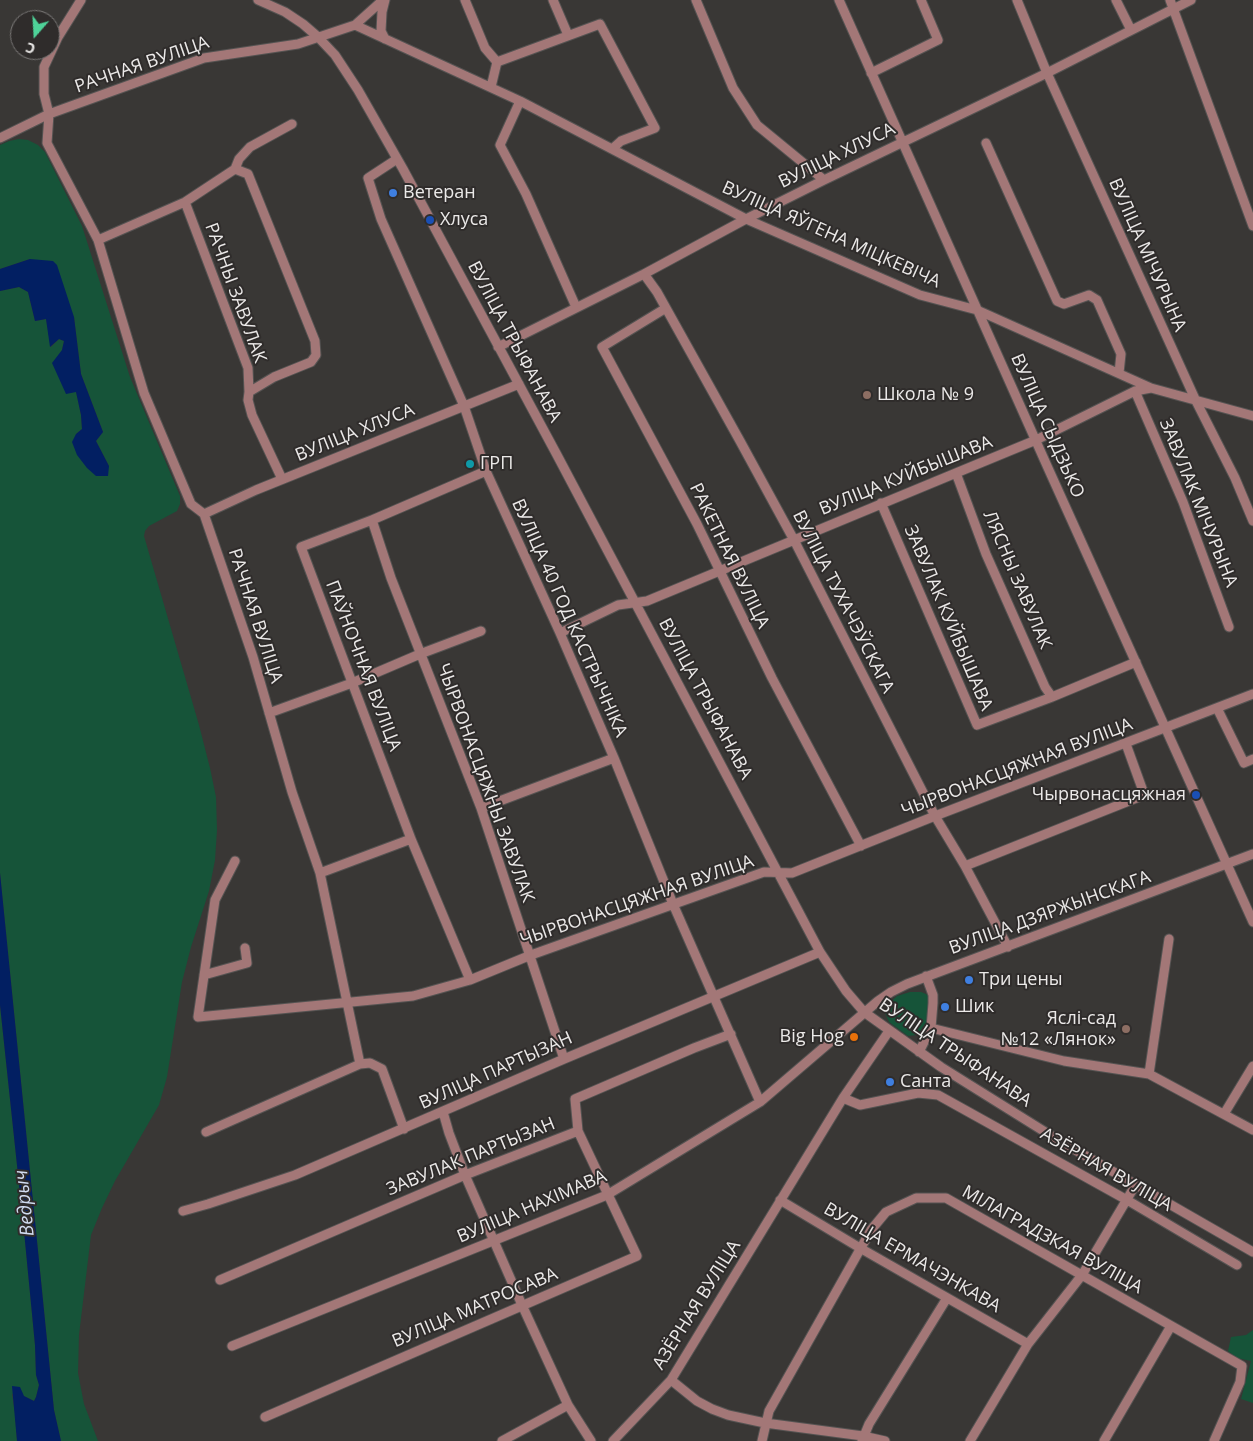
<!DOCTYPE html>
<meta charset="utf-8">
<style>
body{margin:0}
#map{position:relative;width:1253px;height:1441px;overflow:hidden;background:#393735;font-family:"Open Sans",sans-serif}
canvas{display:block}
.north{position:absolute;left:10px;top:10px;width:50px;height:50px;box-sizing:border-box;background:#2f2c2b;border:1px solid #7a7877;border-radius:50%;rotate:199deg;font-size:14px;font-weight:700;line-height:20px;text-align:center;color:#ebe9e8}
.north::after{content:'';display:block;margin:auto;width:18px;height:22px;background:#4ed399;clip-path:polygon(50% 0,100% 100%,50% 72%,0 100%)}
</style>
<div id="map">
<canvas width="1253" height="1441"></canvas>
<div class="north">С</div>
</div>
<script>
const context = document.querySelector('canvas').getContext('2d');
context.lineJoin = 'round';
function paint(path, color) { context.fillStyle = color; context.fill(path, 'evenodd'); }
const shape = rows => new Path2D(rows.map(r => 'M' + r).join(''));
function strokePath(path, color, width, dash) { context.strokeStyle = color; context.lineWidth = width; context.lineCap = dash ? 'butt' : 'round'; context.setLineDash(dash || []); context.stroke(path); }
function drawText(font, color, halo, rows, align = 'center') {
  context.font = font + ' "Open Sans",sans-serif'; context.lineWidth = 4; context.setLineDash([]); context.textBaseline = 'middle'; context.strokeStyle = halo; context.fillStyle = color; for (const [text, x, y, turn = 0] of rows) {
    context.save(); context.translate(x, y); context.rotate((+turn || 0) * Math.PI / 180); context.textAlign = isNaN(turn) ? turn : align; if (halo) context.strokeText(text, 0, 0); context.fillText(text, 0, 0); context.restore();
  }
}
const green = shape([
 [19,139,28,140,38,145,45,152,82,226,130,377,180,496,180,504,177,511,149,526,145,531,144,536,199,725,210,768,216,797,217,830,215,860,209,891,191,947,182,982,167,1077,159,1105,115,1181,102,1208,91,1235,79,1335,78,1373,84,1404,98,1441,61,1441,54,1410,0,873,0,291,19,287,28,292,35,321,46,319,51,347,59,339,64,341,62,350,66,393,76,391,81,415,82,429,76,434,109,466,96,441,103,432,81,374,74,317,30,259,0,269,0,145,9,141],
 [910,992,921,992,926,994,929,997,931,1005,927,1025,924,1030,917,1035,908,1036,889,1022,885,1013,889,1003,897,996],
 [0,1005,24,1231,35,1345,36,1375,39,1385,36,1397,34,1401,24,1396,12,1394,15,1413,17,1441,0,1441],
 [1253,1330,1253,1403,1241,1399,1251,1361,1237,1358,1228,1351,1231,1337,1246,1335]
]);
const water = shape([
 [30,259,53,261,57,265,74,317,81,374,103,432,96,441,109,466,108,476,96,476,87,468,77,455,72,442,76,434,82,429,81,415,76,392,66,394,52,363,62,350,64,341,59,339,50,347,46,319,35,321,28,292,19,287,0,291,0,269],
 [0,873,54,1410,61,1441,17,1441,12,1386,20,1387,24,1396,34,1401,36,1397,39,1385,36,1375,35,1345,24,1231,0,1005]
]);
const minor = shape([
 [81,0,58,37,44,67,44,94,49,114,47,143,98,240,144,393,191,504,204,514,253,657,292,792,320,873,360,1064,370,1063,382,1069,404,1129],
 [258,0,285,12,303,24,318,37,335,55,358,90,403,169,557,455,820,952,846,991,864,1012,941,1067,1058,1140,1253,1252],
 [465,0,485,48,497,62,491,87],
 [553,0,568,35],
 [696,0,733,88,757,125,824,180],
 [839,0,1048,468,1253,922],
 [1017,0,1047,73,1196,401,1235,478,1253,521],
 [1116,0,1131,30],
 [1170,0,1253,226],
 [355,25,520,101,746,219,920,295,977,310,1151,388,1253,416],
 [385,39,381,31,382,12,385,0],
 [497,62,600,24,655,128,621,141,612,149],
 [871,73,938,40,921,0],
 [520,101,500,145,526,194,576,307],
 [0,138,49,114,204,58,298,44,355,25,383,0],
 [986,143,1057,301,1064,304,1089,295,1097,300,1121,354,1119,373],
 [397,159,368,178,381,219,464,406,486,471,560,633,614,758,673,904,760,1102],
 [235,169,239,159,250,147,292,124],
 [185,202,248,368,249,392,248,400,252,415,282,479],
 [98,240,185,202,235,169,248,174,315,341,316,355,311,362,274,377,249,392],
 [644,274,657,292,740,441,794,540,935,816,965,866,1008,947],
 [666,308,602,347,697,524,772,678,861,846],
 [498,347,644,274,746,219,824,180,1047,73,1191,0],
 [1135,391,1183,502,1229,627],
 [956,473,986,554,1045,687,1052,697],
 [881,503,977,725,1052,697,1136,662],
 [204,514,256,490,519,384],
 [372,520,391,578,481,808,564,1059],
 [560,633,618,605,647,601,956,473,1036,440,1135,391,1151,388],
 [1217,708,1244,763,1253,759],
 [269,713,352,683,420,654,481,631],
 [481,808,614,758],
 [235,861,215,900,198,1017,413,996,470,980,531,955,764,872,792,873,935,816,1253,694],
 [965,866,1139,797,1143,791,1126,744],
 [320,873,411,839],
 [204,975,247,963,245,948],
 [470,980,411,839,301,547,372,520,486,471],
 [931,1028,1064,1061,1149,1074,1253,1130],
 [919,1052,931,1028,933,1003,933,995,926,976],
 [1149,1074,1169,939],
 [843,1098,860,1105,918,1093,938,1095,1127,1200,1237,1265],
 [443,1112,449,1133,465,1175,522,1305,568,1405,591,1441],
 [1224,1114,1253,1066],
 [206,1132,360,1064],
 [780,1200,860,1248,1028,1344],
 [183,1211,208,1204,295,1175,564,1059,820,952],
 [220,1280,465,1175,578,1131],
 [232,1346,607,1195,760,1102,878,1001,891,992,907,984,1253,854],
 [671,1380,697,1401,712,1409,728,1415,765,1423,863,1436,885,1441],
 [265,1417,637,1256,578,1131,575,1099,694,1048,731,1034],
 [502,1441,568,1405],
 [613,1441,671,1380,843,1098,889,1031],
 [762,1441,769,1411,871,1230,886,1212,916,1198,946,1198,1242,1366,1240,1382,1214,1441],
 [862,1441,869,1424,947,1298],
 [970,1441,1028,1344,1082,1275,1136,1184],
 [1104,1441,1171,1326]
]);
const markers = [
 [393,193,5,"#3f7fe0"],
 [430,220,5,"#1a4fb4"],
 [867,395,5,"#8d6e63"],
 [470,464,5,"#0f9aa8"],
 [1196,795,5,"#1a4fb4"],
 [969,980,5,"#3f7fe0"],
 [945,1007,5,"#3f7fe0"],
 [1126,1029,5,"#8d6e63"],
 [854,1037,5,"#e8710a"],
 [890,1082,5,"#3f7fe0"]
];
const streetNames = [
 ["РАЧНАЯ ВУЛІЦА",142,65,-19],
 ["ВУЛІЦА ХЛУСА",837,156,-26],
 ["ВУЛІЦА ЯЎГЕНА МІЦКЕВІЧА",831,235,24],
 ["ВУЛІЦА МІЧУРЫНА",1147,255,66],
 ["РАЧНЫ ЗАВУЛАК",235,293,70],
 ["ВУЛІЦА ТРЫФАНАВА",514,342,62],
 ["ВУЛІЦА СЫДЗЬКО",1047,426,66],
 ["ВУЛІЦА ХЛУСА",355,433,-22],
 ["ВУЛІЦА КУЙБЫШАВА",906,476,-22],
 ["ЗАВУЛАК МІЧУРЫНА",1198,503,68],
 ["РАКЕТНАЯ ВУЛІЦА",729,556,64],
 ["ЛЯСНЫ ЗАВУЛАК",1017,580,67],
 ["ВУЛІЦА ТУХАЧЭЎСКАГА",843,602,63],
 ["РАЧНАЯ ВУЛІЦА",255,616,72],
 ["ВУЛІЦА 40 ГОД КАСТРЫЧНІКА",569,618,66],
 ["ЗАВУЛАК КУЙБЫШАВА",948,618,67],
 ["ПАЎНОЧНАЯ ВУЛІЦА",363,666,69],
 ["ВУЛІЦА ТРЫФАНАВА",705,699,62],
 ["ЧЫРВОНАСЦЯЖНАЯ ВУЛІЦА",1017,768,-21],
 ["ЧЫРВОНАСЦЯЖНЫ ЗАВУЛАК",485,783,70],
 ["ЧЫРВОНАСЦЯЖНАЯ ВУЛІЦА",637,901,-19],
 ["ВУЛІЦА ДЗЯРЖЫНСКАГА",1050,913,-20],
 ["ВУЛІЦА ТРЫФАНАВА",955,1053,34],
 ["ВУЛІЦА ПАРТЫЗАН",496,1071,-24],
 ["ЗАВУЛАК ПАРТЫЗАН",471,1157,-22],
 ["АЗЁРНАЯ ВУЛІЦА",1106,1170,30],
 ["ВУЛІЦА НАХІМАВА",532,1207,-23],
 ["МІЛАГРАДЗКАЯ ВУЛІЦА",1052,1240,29],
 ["ВУЛІЦА ЕРМАЧЭНКАВА",912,1258,30],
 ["АЗЁРНАЯ ВУЛІЦА",697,1305,-58],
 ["ВУЛІЦА МАТРОСАВА",475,1308,-23]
];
const poiNames = [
 ["Ветеран",403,193],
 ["Хлуса",440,220],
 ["Школа № 9",877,395],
 ["ГРП",480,464],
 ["Чырвонасцяжная",1186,795,"right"],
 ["Три цены",979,980],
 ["Шик",955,1007],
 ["Яслі-сад",1116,1019,"right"],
 ["№12 «Лянок»",1116,1040,"right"],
 ["Big Hog",844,1037,"right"],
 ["Санта",900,1082]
];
const waterNames = [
 ["Ведрыч",25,1203,-96]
];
paint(green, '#165439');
paint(water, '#021f62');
strokePath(minor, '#555352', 11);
strokePath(minor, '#a37777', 9);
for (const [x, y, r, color] of markers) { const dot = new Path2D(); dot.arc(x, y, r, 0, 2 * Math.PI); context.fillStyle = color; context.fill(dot); strokePath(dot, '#2f2c2b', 2); }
drawText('18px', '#ebe9e8', '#2f2c2b', streetNames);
drawText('18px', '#ebe9e8', '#2f2c2b', poiNames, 'left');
drawText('italic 19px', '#d1dcf0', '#2f2c2b', waterNames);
</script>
